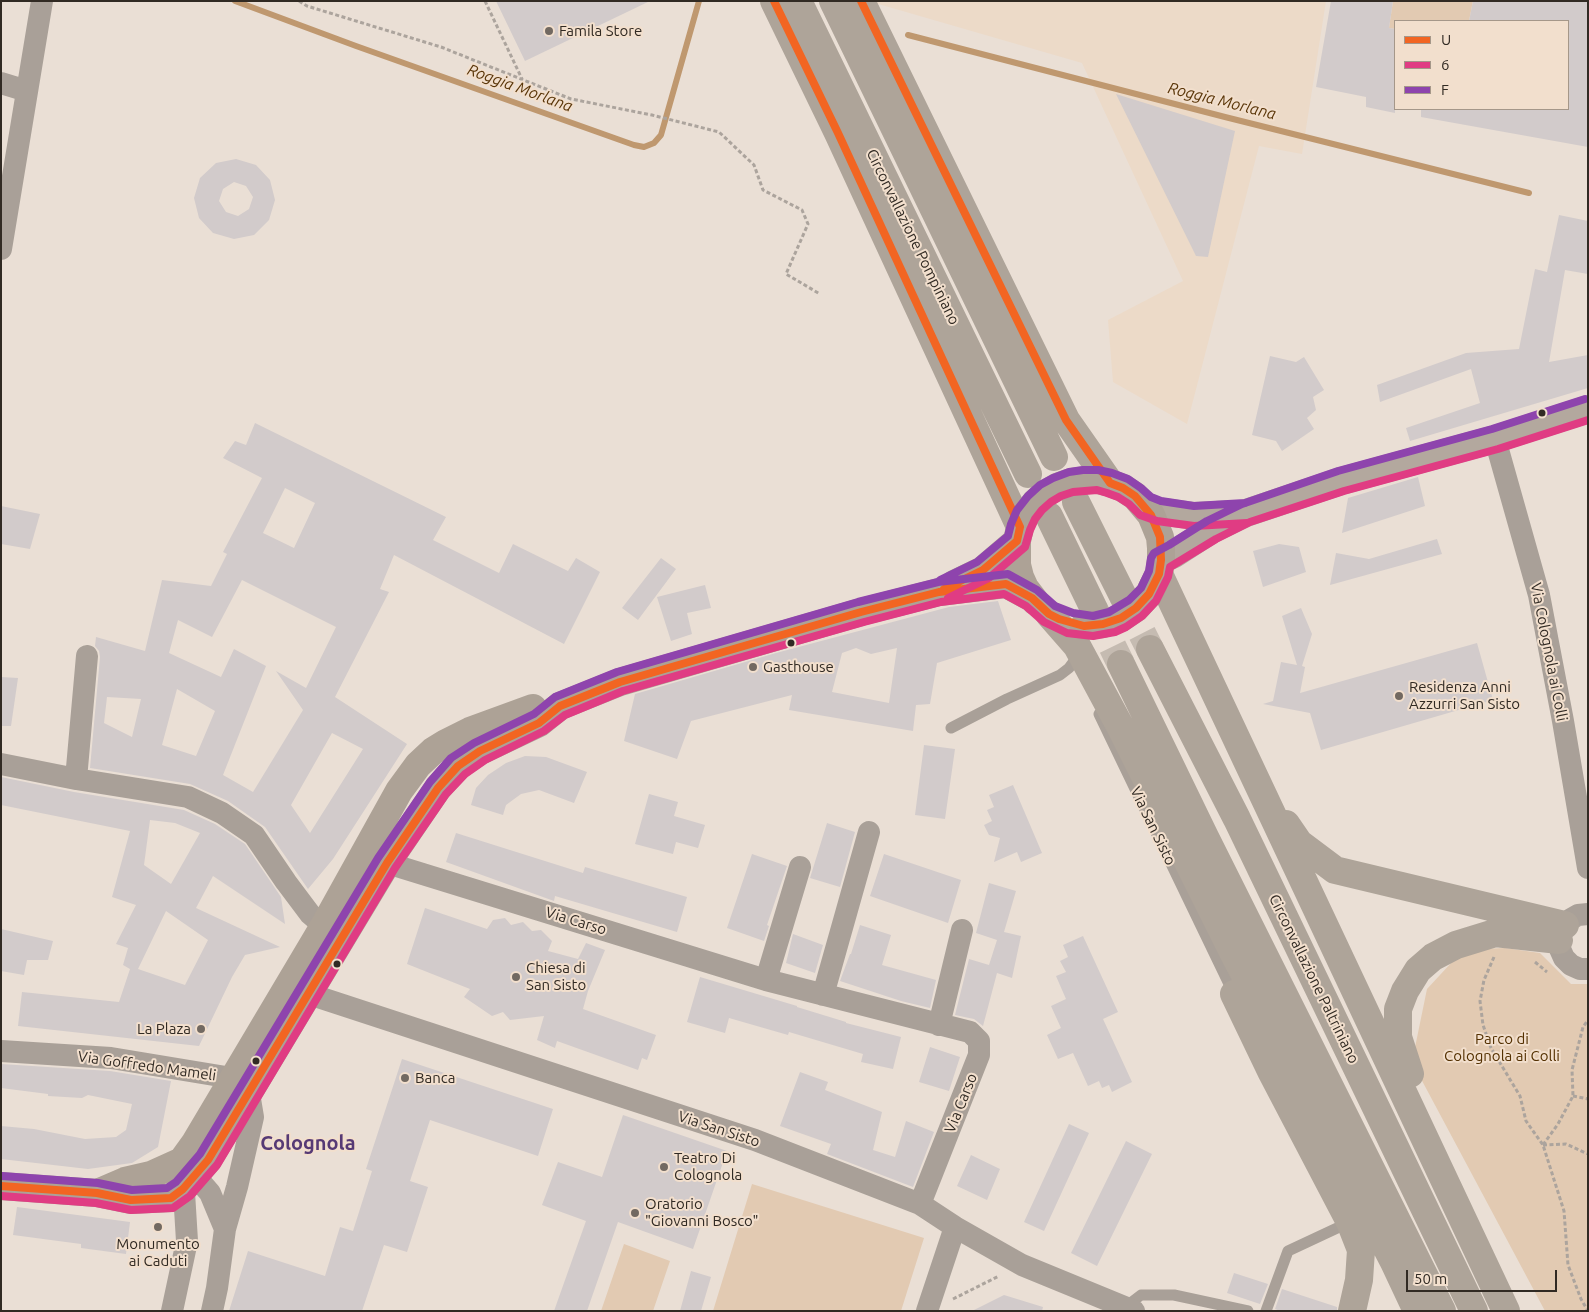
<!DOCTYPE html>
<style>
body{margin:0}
#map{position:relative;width:1589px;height:1312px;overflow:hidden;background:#eadfd5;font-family:Ubuntu,sans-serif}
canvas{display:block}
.frame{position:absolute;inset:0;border:2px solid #312a23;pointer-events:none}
.legend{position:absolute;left:1394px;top:20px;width:175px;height:90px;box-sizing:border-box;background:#f2dfcd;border:1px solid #a59789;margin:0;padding:6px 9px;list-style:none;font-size:15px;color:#312a23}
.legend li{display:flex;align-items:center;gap:10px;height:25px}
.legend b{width:25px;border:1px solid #a59789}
.scale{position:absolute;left:1406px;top:1270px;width:151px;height:22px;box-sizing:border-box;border:2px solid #312a23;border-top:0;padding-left:6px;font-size:15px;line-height:18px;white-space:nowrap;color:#312a23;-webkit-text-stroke:4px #f2dfcd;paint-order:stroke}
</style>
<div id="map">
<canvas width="1589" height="1312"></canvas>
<div class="frame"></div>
<ul class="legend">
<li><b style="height:6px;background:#f26522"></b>U</li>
<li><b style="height:6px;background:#e03c83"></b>6</li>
<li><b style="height:6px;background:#8e44ad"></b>F</li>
</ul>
<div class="scale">50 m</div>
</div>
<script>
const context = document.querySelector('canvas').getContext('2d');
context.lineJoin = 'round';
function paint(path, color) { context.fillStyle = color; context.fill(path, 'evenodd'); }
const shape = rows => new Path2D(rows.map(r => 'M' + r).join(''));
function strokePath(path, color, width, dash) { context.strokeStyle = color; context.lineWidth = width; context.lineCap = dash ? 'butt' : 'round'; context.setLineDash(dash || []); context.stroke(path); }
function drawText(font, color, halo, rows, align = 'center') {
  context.font = font + ' Ubuntu,sans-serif'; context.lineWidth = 4; context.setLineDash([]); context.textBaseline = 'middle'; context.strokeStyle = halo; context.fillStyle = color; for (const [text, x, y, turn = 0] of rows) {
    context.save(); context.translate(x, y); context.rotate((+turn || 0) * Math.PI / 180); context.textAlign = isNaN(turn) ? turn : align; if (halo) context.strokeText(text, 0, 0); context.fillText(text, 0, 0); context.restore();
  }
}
const built = shape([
 [868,1,1326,1,1302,154,1259,146,1187,424,1113,382,1108,320,1183,281,1082,63]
]);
const green = shape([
 [1393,1,1473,1,1469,21,1395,21,1395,29,1389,28],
 [1505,948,1540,953,1571,984,1588,984,1588,1311,1545,1311,1412,1062,1427,989,1452,962,1477,949],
 [752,1184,924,1238,901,1311,713,1311],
 [624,1244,670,1261,653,1311,601,1311]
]);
const stream = shape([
 [235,1,356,46,634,145,644,147,654,143,661,135,699,1],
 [908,35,1225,117,1529,193]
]);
const building = shape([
 [496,1,650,1,525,61],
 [1331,1,1393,1,1389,28,1395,29,1395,113,1366,107,1366,97,1316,87],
 [1473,1,1588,1,1588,147,1421,117,1421,109,1568,109,1568,21,1469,21],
 [1116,94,1235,131,1208,257,1196,256],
 [236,159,256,165,270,180,275,200,269,220,254,235,234,239,213,233,199,218,194,198,200,178,216,163],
 [234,182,246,186,253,197,249,209,238,216,226,212,219,201,223,189],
 [1559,215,1588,221,1588,274,1565,270,1549,362,1588,355,1588,388,1410,441,1406,428,1480,403,1471,369,1380,402,1377,385,1466,353,1519,349,1535,269,1547,272],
 [1270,356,1296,362,1304,357,1324,390,1313,397,1316,410,1307,418,1314,429,1282,451,1276,441,1252,435],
 [255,423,446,517,433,540,499,573,513,544,568,571,576,558,600,572,564,644,394,555,380,589,389,592,335,697,407,744,333,859,308,889,265,827,228,801,190,784,90,768,100,657,99,651,95,646,96,637,145,651,162,580,211,586,227,554,223,552,262,478,223,458,235,441,246,445],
 [285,488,315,503,294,548,263,533],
 [242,580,336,627,306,688,276,671,303,710,253,792,223,775,266,666,234,649,221,677,169,653,178,620,212,637],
 [177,689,215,711,196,756,162,745],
 [107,697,141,699,132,737,104,723],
 [332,733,363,749,310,833,291,805],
 [1418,477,1425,506,1342,533,1348,498],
 [1,506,40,514,30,549,1,544],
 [1437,539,1442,554,1330,585,1336,553,1369,559],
 [1279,544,1299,547,1306,572,1263,587,1253,551],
 [661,558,676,569,638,620,622,608],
 [705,585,711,608,687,613,692,634,671,641,657,597],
 [998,601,1011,640,937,663,930,704,916,705,913,731,789,710,792,695,691,721,677,759,624,741,635,694,776,653,949,607],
 [856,648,871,654,897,648,889,703,832,692,842,653],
 [1301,608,1312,634,1302,666,1305,667,1300,693,1477,643,1493,700,1321,750,1310,713,1263,704,1273,701,1281,662,1297,665,1282,616],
 [1,677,18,678,11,726,1,726],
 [924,745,955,749,945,819,915,815],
 [525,756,546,757,587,772,574,803,539,790,521,794,506,805,503,815,471,805,476,788,488,775,506,763],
 [1,777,74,792,184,810,215,824,245,844,281,897,285,924,213,876,196,908,280,947,245,955,232,977,199,1046,18,1026,22,992,119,1002,130,969,123,965,128,948,116,944,136,905,112,897,130,831,1,805],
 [150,820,175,823,200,833,171,884,144,865],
 [166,911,208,940,185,985,138,969],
 [1013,785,1042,853,1021,862,1017,852,994,862,1000,838,989,835,984,825,992,821,987,810,994,807,989,795],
 [649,794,678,802,674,816,705,825,698,848,676,842,673,854,635,844],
 [827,823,855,832,840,887,810,878],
 [456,833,583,873,585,867,687,897,677,932,555,896,554,901,446,862],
 [752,854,787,866,767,925,769,926,764,941,727,928],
 [884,854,961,880,948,923,870,896],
 [989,883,1016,891,1004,932,1021,936,1012,978,997,973,983,1026,974,1019,955,1015,969,959,989,965,997,940,976,933],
 [425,908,487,929,493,920,505,918,511,925,523,922,532,931,541,930,552,941,548,951,578,959,586,943,605,950,588,991,583,1009,656,1035,647,1060,642,1058,638,1070,557,1041,555,1048,537,1040,544,1016,510,1020,503,1012,492,1016,464,997,470,989,407,964],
 [860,925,891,935,882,965,936,980,930,1008,901,1001,840,981,850,954,851,954],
 [1,929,53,941,48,960,27,960,24,975,1,971],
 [793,934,823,945,815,973,786,963],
 [1083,936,1118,1012,1103,1019,1132,1082,1112,1092,1109,1085,1102,1088,1099,1081,1088,1086,1073,1053,1058,1059,1047,1035,1061,1028,1051,1006,1066,999,1056,976,1066,972,1060,961,1068,957,1063,945],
 [700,977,797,1006,797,1007,846,1022,846,1023,901,1037,893,1069,861,1062,863,1054,789,1032,788,1035,729,1018,725,1033,687,1022],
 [930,1047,960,1057,949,1091,919,1082],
 [402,1059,553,1109,538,1156,430,1120,410,1181,428,1187,407,1252,384,1245,362,1311,229,1311,248,1251,325,1276,340,1227,353,1231,372,1171,366,1169],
 [1,1064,110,1071,171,1081,158,1147,132,1163,88,1169,1,1159,1,1126,34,1129,85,1139,116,1137,126,1130,132,1104,88,1095,82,1098,48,1096,48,1094,1,1088],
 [800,1072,828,1082,825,1090,882,1112,873,1150,895,1157,906,1121,934,1132,913,1187,827,1154,831,1144,780,1126],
 [623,1115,727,1151,693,1249,618,1222,587,1311,554,1311,586,1221,542,1205,558,1162,602,1177],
 [1069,1124,1089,1133,1044,1231,1024,1222],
 [1126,1141,1152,1154,1097,1266,1071,1253],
 [971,1155,1000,1169,987,1200,957,1186],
 [17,1207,130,1222,126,1254,81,1248,81,1244,13,1235],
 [691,1271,711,1277,701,1311,680,1311],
 [1234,1273,1268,1284,1260,1304,1227,1293],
 [1282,1289,1337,1307,1337,1311,1280,1311,1275,1309],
 [1004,1295,1043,1307,1042,1311,972,1311]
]);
const trunkTunnel = shape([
 [1123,596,1150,649],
 [1094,609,1121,664]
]);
const path = shape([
 [299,1,307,6,441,47,571,99,652,115,719,132,754,165,763,190,802,210,808,224,786,274,820,294],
 [485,1,522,79],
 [1494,957,1484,980,1480,1001,1483,1025,1491,1048,1520,1096,1526,1121,1543,1145,1564,1211,1568,1265,1581,1299,1588,1311],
 [1535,962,1547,972],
 [1573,1096,1588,1099],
 [1543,1145,1558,1124,1573,1096,1572,1070,1583,1027,1588,1020],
 [1543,1145,1566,1144,1588,1154],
 [953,1299,999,1276]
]);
const service = shape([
 [1099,714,1230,986],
 [951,728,1007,699,1060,675,1069,668,1080,653],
 [1124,1308,1141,1295,1174,1295,1248,1311],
 [1266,1311,1288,1251,1350,1222]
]);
const minor = shape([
 [1,83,27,91],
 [1,249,42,1],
 [1495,439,1539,595,1563,721,1588,868],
 [1,764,76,779,188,797,222,813,254,835,286,882,310,914,324,926],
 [76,779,87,656],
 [387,863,766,980,970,1032,979,1041,979,1055,920,1204],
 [1588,914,1578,915,1571,919,1565,925,1559,940,1560,949,1564,958,1571,965,1580,969,1588,969],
 [766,980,800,867],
 [295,986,309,994,755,1140,920,1204,955,1227,1022,1265,1134,1311],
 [823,995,869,832],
 [939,1025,962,930],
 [1,1051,111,1058,232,1078],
 [184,1163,210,1193,225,1229],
 [172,1311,187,1241,183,1176],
 [212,1311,217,1288,225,1229,237,1187,253,1117,249,1093],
 [927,1311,955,1227]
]);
const secondary = shape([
 [1145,506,1158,511,1194,516,1235,514],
 [1161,560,1174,554,1211,530,1246,513,1341,481,1495,439,1588,409]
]);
const primary = shape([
 [1098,480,1110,483,1123,488,1135,496,1151,515,1160,537,1161,548,1161,560,1159,574,1153,586],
 [1026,514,1020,527,1017,541,1017,565,1020,577,1025,588,1035,601],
 [954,584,983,570,1017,541],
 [1,1186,97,1193,131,1200,171,1198,183,1189,208,1160,387,863,438,788,458,766,480,751,539,723,560,706,620,682,861,612,939,592,1006,584,1032,598],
 [97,1193,125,1181,151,1175,182,1161,195,1143,324,926,399,791,418,765,433,751,446,743,470,731,533,708]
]);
const trunk = shape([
 [774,1,838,133,1020,527],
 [798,1,1028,474],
 [833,1,1054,457],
 [861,1,1066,420,1110,483],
 [1076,502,1123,596],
 [1049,516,1094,609],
 [1159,574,1506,1311],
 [1049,614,1077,646,1120,726,1234,954,1394,1262,1417,1311],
 [1150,649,1237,819,1474,1311],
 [1121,664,1205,837,1442,1311],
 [1286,824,1299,843,1335,870,1565,925],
 [1234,994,1271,1071,1350,1222,1361,1250,1359,1280,1352,1311],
 [1410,1074,1398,1037,1398,1009,1405,991,1418,970,1433,957,1456,945,1495,933,1559,940]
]);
const primaryBridge = shape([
 [1026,514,1035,503,1045,494,1057,487,1071,482,1084,480,1098,480],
 [1084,626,1103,624,1121,618,1136,608,1149,594,1153,586]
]);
const bus1 = shape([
 [774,1,838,133,1020,527,1017,541,983,570,944,589],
 [1,1186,97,1193,131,1200,171,1198,183,1189,208,1160,387,863,438,788,458,766,480,751,539,723,560,706,620,682,861,612,939,592,1006,584,1032,598,1049,614,1059,619,1084,626,1103,624,1121,618,1136,608,1149,594,1159,574,1161,560,1160,537,1151,515,1135,496,1123,488,1110,483,1066,420,861,1]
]);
const bus2 = shape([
 [948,598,989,578,1025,547,1030,530,1035,519,1042,510,1051,502,1061,496,1073,492,1097,490,1107,493,1118,497,1129,504,1140,515,1157,521,1194,526,1247,523],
 [1,1196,96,1203,131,1210,173,1208,190,1196,217,1165,395,868,446,794,465,774,485,760,544,731,565,715,623,691,864,622,941,602,1004,594,1026,606,1044,622,1067,633,1093,636,1115,632,1126,627,1142,616,1156,601,1168,577,1170,567,1216,539,1250,522,1344,491,1498,449,1588,420]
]);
const bus3 = shape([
 [940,580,977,562,1008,536,1011,524,1017,510,1028,496,1040,485,1053,478,1069,472,1083,470,1098,470,1112,473,1128,479,1141,488,1151,497,1161,501,1194,506,1245,503],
 [2,1176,98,1183,132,1190,167,1188,176,1182,200,1154,378,858,430,782,451,758,474,743,534,714,555,697,617,672,858,602,938,582,1008,574,1037,590,1055,606,1073,613,1093,616,1109,612,1129,600,1141,588,1149,571,1151,558,1154,553,1169,545,1207,521,1242,504,1338,471,1492,429,1585,399]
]);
const markers = [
 [549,31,5,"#726961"],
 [1542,413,4.5,"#312a23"],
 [791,643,4.5,"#312a23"],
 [753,667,5,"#726961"],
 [1399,696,5,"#726961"],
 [337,964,4.5,"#312a23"],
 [516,977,5,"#726961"],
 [201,1029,5,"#726961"],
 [256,1061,4.5,"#312a23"],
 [405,1078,5,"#726961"],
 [664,1167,5,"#726961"],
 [635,1213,5,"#726961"],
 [158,1227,5,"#726961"]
];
const poiNames = [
 ["Famila Store",559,31],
 ["Gasthouse",763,667],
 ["Residenza Anni",1409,687],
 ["Azzurri San Sisto",1409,704],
 ["Chiesa di",526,968],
 ["San Sisto",526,985],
 ["La Plaza",191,1029,"right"],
 ["Banca",415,1078],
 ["Teatro Di",674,1158],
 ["Colognola",674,1175],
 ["Oratorio",645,1204],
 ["\"Giovanni Bosco\"",645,1221],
 ["Monumento",158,1244,"center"],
 ["ai Caduti",158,1261,"center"]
];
const streetNames = [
 ["Circonvallazione Pompiniano",913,237,64],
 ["Via Colognola ai Colli",1549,652,79],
 ["Via San Sisto",1153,826,64],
 ["Via Carso",576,921,17],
 ["Circonvallazione Paltriniano",1314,979,64],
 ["Via Goffredo Mameli",147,1066,8],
 ["Via Carso",961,1103,-68],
 ["Via San Sisto",719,1129,18]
];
const parkNames = [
 ["Parco di",1502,1039],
 ["Colognola ai Colli",1502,1056]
];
const waterNames = [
 ["Roggia Morlana",520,88,20],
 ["Roggia Morlana",1222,101,14]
];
const districtNames = [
 ["Colognola",308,1143]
];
paint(built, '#ecdac8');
paint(green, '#e2cab2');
strokePath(stream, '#bf986f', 6);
paint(building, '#d2cbcb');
strokePath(trunkTunnel, '#c5bbb1', 28, [28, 14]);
strokePath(path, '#aca49d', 3, [4, 2.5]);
strokePath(service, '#a9a098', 11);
strokePath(minor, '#a9a098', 22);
strokePath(secondary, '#b3a89e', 28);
strokePath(primary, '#ada296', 28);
strokePath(trunk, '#aea499', 28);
strokePath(primaryBridge, '#ada296', 28);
strokePath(bus1, '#f26522', 8);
strokePath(bus2, '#e03c83', 8);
strokePath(bus3, '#8e44ad', 8);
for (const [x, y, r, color] of markers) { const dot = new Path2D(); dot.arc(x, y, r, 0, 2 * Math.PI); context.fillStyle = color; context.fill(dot); strokePath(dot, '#f2dfcd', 2); }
drawText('15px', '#312a23', '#f2dfcd', poiNames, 'left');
drawText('15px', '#312a23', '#f2dfcd', streetNames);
drawText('15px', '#543102', '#f2dfcd', parkNames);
drawText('italic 16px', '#5a3609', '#f2dfcd', waterNames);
drawText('bold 20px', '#563a75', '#f2dfcd', districtNames);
</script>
